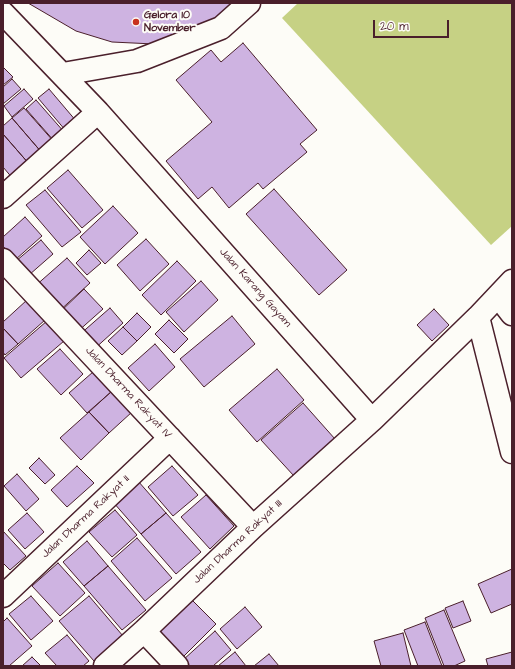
<!DOCTYPE html>
<style>
body{margin:0}
#map{position:relative;width:515px;height:669px;overflow:hidden;background:#fdfcf7;font-family:"Architects Daughter",sans-serif}
canvas{display:block}
.frame{position:absolute;inset:0;border:4px solid #4a1f2b;pointer-events:none}
.scale{position:absolute;left:373px;top:20px;width:76px;height:18px;box-sizing:border-box;border:2px solid #4a1f2b;border-top:0;padding-left:5px;font-size:12px;line-height:14px;white-space:nowrap;color:#4a1f2b;-webkit-text-stroke:3px #fdfcf7;paint-order:stroke}
</style>
<div id="map">
<canvas width="515" height="669"></canvas>
<div class="frame"></div>
<div class="scale">20 m</div>
</div>
<script>
const context = document.querySelector('canvas').getContext('2d');
context.lineJoin = 'round';
function paint(path, color) { context.fillStyle = color; context.fill(path, 'evenodd'); }
const shape = rows => new Path2D(rows.map(r => 'M' + r).join(''));
function strokePath(path, color, width, dash) { context.strokeStyle = color; context.lineWidth = width; context.lineCap = dash ? 'butt' : 'round'; context.setLineDash(dash || []); context.stroke(path); }
function drawText(font, color, halo, rows, align = 'center') {
  context.font = font + ' "Architects Daughter",sans-serif'; context.lineWidth = 4; context.setLineDash([]); context.textBaseline = 'middle'; context.strokeStyle = halo; context.fillStyle = color; for (const [text, x, y, turn = 0] of rows) {
    context.save(); context.translate(x, y); context.rotate((+turn || 0) * Math.PI / 180); context.textAlign = isNaN(turn) ? turn : align; if (halo) context.strokeText(text, 0, 0); context.fillText(text, 0, 0); context.restore();
  }
}
const green = shape([
 [298,3,512,3,512,226,491,245,282,18]
]);
const building = shape([
 [28,3,242,3,233,11,154,44,112,42,76,31,28,3],
 [243,43,317,130,300,144,307,152,263,189,258,183,229,208,212,187,198,199,166,161,212,122,176,80,211,50,221,62,243,43],
 [3,67,13,77,3,85,3,67],
 [12,79,21,89,3,104,3,87,12,79],
 [24,89,33,99,12,117,4,106,24,89],
 [49,89,77,122,66,131,38,98,49,89],
 [36,100,65,133,55,142,26,109,36,100],
 [24,108,55,143,43,154,12,118,24,108],
 [12,118,43,154,30,165,3,134,3,126,12,118],
 [3,134,30,165,14,180,3,167,3,134],
 [68,170,103,210,82,228,47,188,68,170],
 [274,189,347,270,319,295,246,214,274,189],
 [45,190,81,232,62,247,26,205,45,190],
 [113,206,138,233,105,264,80,237,113,206],
 [25,217,42,236,15,260,3,246,3,237,25,217],
 [146,239,169,264,140,291,117,265,146,239],
 [41,240,53,254,29,275,16,261,41,240],
 [89,250,101,263,87,275,76,263,89,250],
 [67,258,90,283,57,313,34,287,67,258],
 [177,261,196,281,161,315,142,295,177,261],
 [201,281,218,300,184,332,166,312,201,281],
 [84,289,103,309,76,333,58,314,84,289],
 [27,300,45,320,18,344,3,328,3,322,27,300],
 [110,308,123,323,92,351,78,336,110,308],
 [434,309,449,325,432,341,417,325,434,309],
 [137,313,151,327,137,341,123,327,137,313],
 [232,316,255,344,204,387,180,359,232,316],
 [169,320,188,339,174,353,155,334,169,320],
 [47,321,64,341,21,378,4,358,47,321],
 [123,327,137,341,122,355,108,341,123,327],
 [3,328,18,344,5,355,3,352,3,328],
 [155,344,175,367,149,391,128,368,155,344],
 [60,349,83,374,61,395,37,369,60,349],
 [277,369,304,400,257,442,229,410,277,369],
 [93,372,111,392,87,413,69,393,93,372],
 [113,390,132,412,109,433,89,412,113,390],
 [303,403,335,439,294,476,261,440,303,403],
 [89,412,109,433,81,460,60,438,89,412],
 [39,458,55,475,45,484,29,468,39,458],
 [77,466,94,483,67,507,51,490,77,466],
 [172,466,198,495,173,516,148,487,172,466],
 [17,474,39,499,26,511,4,486,17,474],
 [138,481,166,513,141,534,113,502,138,481],
 [206,495,234,526,210,549,181,517,206,495],
 [115,510,137,535,112,557,89,532,115,510],
 [27,513,44,532,25,549,8,530,27,513],
 [166,513,201,552,176,574,141,534,166,513],
 [3,531,26,556,10,570,3,563,3,531],
 [137,538,172,578,145,601,111,561,137,538],
 [87,541,108,566,84,586,63,562,87,541],
 [58,563,85,593,60,616,32,586,58,563],
 [108,566,146,610,122,630,84,586,108,566],
 [512,569,512,604,491,613,478,584,512,569],
 [31,596,53,621,31,640,9,614,31,596],
 [89,596,123,636,94,661,59,621,89,596],
 [192,600,216,624,180,660,156,635,192,600],
 [463,601,471,621,453,628,445,608,463,601],
 [245,607,262,627,237,649,220,629,245,607],
 [444,610,465,661,454,666,444,666,425,618,444,610],
 [7,618,32,646,9,666,3,666,3,622,7,618],
 [425,622,442,666,418,666,404,630,425,622],
 [215,631,231,650,213,666,188,666,183,660,215,631],
 [403,633,411,666,381,666,374,641,403,633],
 [67,635,89,661,83,666,57,666,45,653,67,635],
 [235,652,246,666,218,666,235,652],
 [512,652,512,666,488,666,486,659,512,652],
 [269,654,279,666,254,666,269,654],
 [32,657,41,666,22,666,32,657]
]);
const minor = shape([
 [3,13,98,112,372,420],
 [63,74,137,61,221,28,249,3],
 [3,197,98,112],
 [3,260,253,527],
 [498,296,512,314],
 [478,317,512,452],
 [3,596,170,438],
 [144,631,177,666],
 [105,666,144,631,253,527,372,420,478,317,512,281]
]);
const markers = [
 [136,22,4,"#c8321e"]
];
const poiNames = [
 ["Gelora 10",144,16],
 ["November",144,29]
];
const streetNames = [
 ["Jalan Karang Gayam",255,288,48],
 ["Jalan Dharma Rakyat IV",128,393,47],
 ["Jalan Dharma Rakyat II",86,517,-43],
 ["Jalan Dharma Rakyat III",238,542,-43]
];
paint(green, '#c6d184');
paint(building, '#ceb3e1');
strokePath(building, '#4a1f2b', 1);
strokePath(minor, '#4a1f2b', 25);
strokePath(minor, '#fdfcf7', 22);
for (const [x, y, r, color] of markers) { const dot = new Path2D(); dot.arc(x, y, r, 0, 2 * Math.PI); context.fillStyle = color; context.fill(dot); strokePath(dot, '#fdfcf7', 1.5); }
drawText('bold 11px', '#4a1f2b', '#fdfcf7', poiNames, 'left');
drawText('11px', '#4a1f2b', '#fdfcf7', streetNames);
</script>
